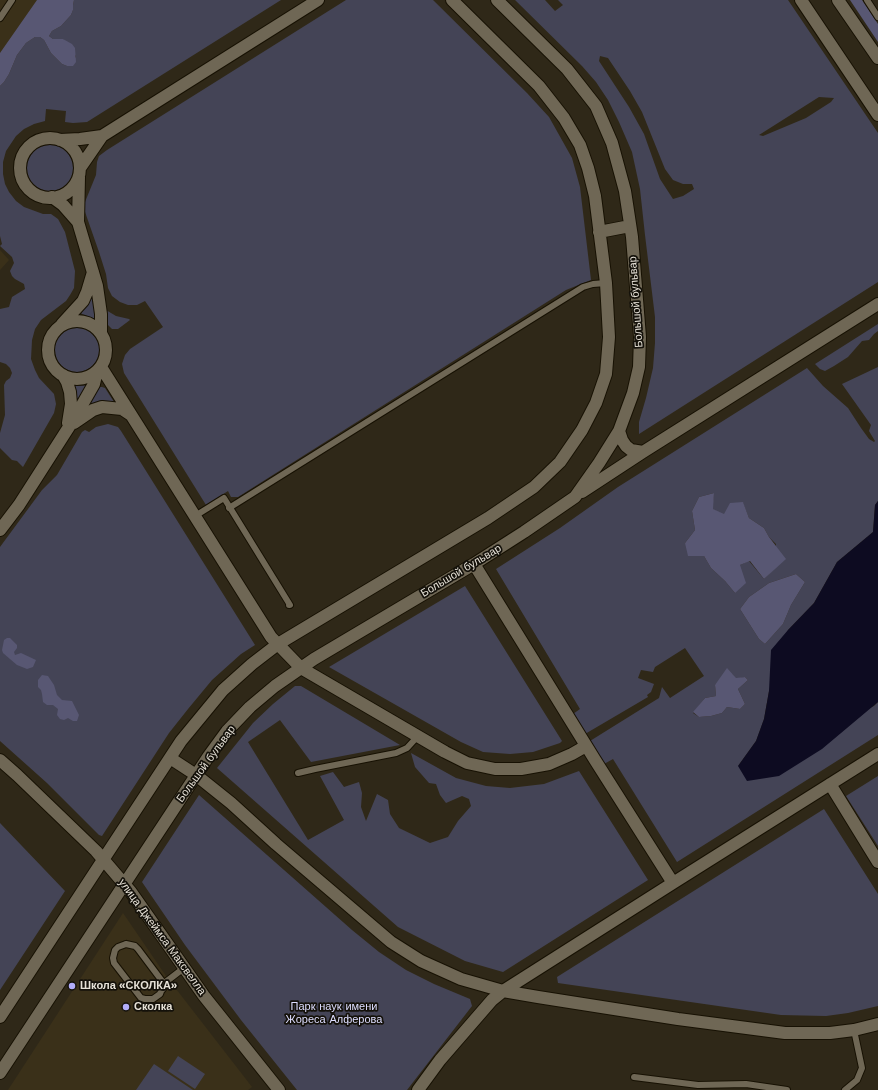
<!DOCTYPE html>
<meta charset="utf-8">
<style>
body{margin:0}
canvas{display:block;background:#2f2818}
</style>
<canvas width="878" height="1090"></canvas>
<script>
const context = document.querySelector('canvas').getContext('2d');
context.lineJoin = 'round';
function paint(path, color) { context.fillStyle = color; context.fill(path, 'evenodd'); }
const shape = rows => new Path2D(rows.map(r => 'M' + r).join(''));
function strokePath(path, color, width, dash) { context.strokeStyle = color; context.lineWidth = width; context.lineCap = dash ? 'butt' : 'round'; context.setLineDash(dash || []); context.stroke(path); }
function drawText(font, color, halo, rows, align = 'center') {
  context.font = font + ' "Work Sans",sans-serif'; context.lineWidth = 3.5; context.setLineDash([]); context.textBaseline = 'middle'; context.strokeStyle = halo; context.fillStyle = color; for (const [text, x, y, turn = 0] of rows) {
    context.save(); context.translate(x, y); context.rotate((+turn || 0) * Math.PI / 180); context.textAlign = isNaN(turn) ? turn : align; if (halo) context.strokeText(text, 0, 0); context.fillText(text, 0, 0); context.restore();
  }
}
const built = shape([
 [0,0,43,0,0,61],
 [0,250,9,260,0,270],
 [123,913,166,976,252,1087,248,1090,8,1090]
]);
const green = shape([
 [74,0,281,0,87,122,73,123,65,122,66,111,46,109,45,121,34,124,24,129,16,136,6,151,3,162,3,174,5,184,9,192,16,201,24,207,43,214,51,214,58,219,65,232,75,271,74,288,70,295,66,301,41,320,35,329,32,340,31,359,35,370,39,378,54,394,56,404,54,413,23,467,17,461,12,460,0,448,0,433,5,415,4,385,6,381,10,378,12,373,10,368,6,364,0,362,0,309,9,307,12,297,25,289,24,284,15,279,12,276,10,271,14,263,12,257,0,246,2,244,0,236,0,86,4,82,9,74,17,55,26,43,35,37,40,37,44,40,51,53,62,64,67,66,76,57,74,52,63,39,53,39,49,36,52,31,61,26,71,15,73,10,73,5],
 [346,0,433,0,527,93,549,117,572,158,580,187,591,280,566,290,238,497,231,497,228,491,206,505,124,373,122,364,125,355,130,349,163,327,145,301,137,305,128,305,120,302,112,296,108,288,106,274,99,252,84,209,85,202,96,175,97,162,99,156,107,150],
 [515,0,545,0,555,11,563,5,558,0,788,0,878,133,878,282,639,434,639,422,646,398,653,368,655,343,655,317,645,235,640,189,632,152,619,122,608,100,596,82,582,66],
 [600,56,608,58,630,91,642,112,665,169,673,180,683,184,692,184,694,189,683,196,673,199,660,179,644,134,629,107,599,61],
 [819,97,834,98,831,102,806,118,763,136,759,135],
 '27 168a23 23 0 1 1 46 0a23 23 0 1 1-46 0Z',
 [93,291,96,319,82,314,81,313,87,305],
 [106,310,116,316,129,319,130,320,118,329,112,329,108,325,107,322],
 [878,324,878,331,874,334,869,340,862,341,848,357,834,366,825,371,820,369,815,364],
 '55 350a22 22 0 1 1 44 0a22 22 0 1 1-44 0Z',
 [878,367,878,501,875,505,873,532,837,562,814,603,788,630,769,691,764,719,756,741,738,766,874,706,878,702,878,735,677,862,613,759,604,764,590,741,659,698,662,687,670,698,704,676,685,648,655,667,653,672,641,670,638,678,654,684,651,692,647,695,648,697,585,734,573,714,580,709,496,569,560,528,618,487,807,368,823,386,848,408,861,428,869,439,874,442,875,441,869,431,871,425,842,384],
 [714,493,712,509,724,515,743,503,749,518,764,528,769,537,776,544,773,570,764,579,749,561,740,565,735,593,725,581,711,568,704,556,685,543,695,530,692,511,699,497],
 [796,574,805,582,791,605,783,624,765,644,759,639,740,609,749,597,769,583],
 [732,674,736,679,745,677,748,680,738,689,745,704,740,709,727,707,722,713,711,716,699,717,693,713,705,698,716,696,715,685],
 [88,385,77,405,74,386],
 [98,387,102,387,105,388,114,402,88,406,87,405],
 [108,424,118,427,121,431,255,645,241,654,212,680,188,709,169,733,102,836,99,835,47,783,0,741,0,547,42,490,57,475,82,432,85,430,89,432,96,427],
 [465,586,562,741,560,743,533,752,510,754,483,752,461,742,329,667],
 [295,686,301,686,400,745,311,762,280,720,248,742,308,840,344,820,320,776,333,772,344,787,359,782,362,793,361,807,366,821,377,794,388,800,390,814,399,828,430,843,448,837,458,821,471,806,469,799,462,796,446,803,440,795,436,784,429,783,415,767,411,753,456,778,486,786,510,788,544,784,579,771,648,880,503,972,465,961,398,927,217,768,253,723,273,704],
 [878,776,878,846,846,796],
 [199,795,352,930,379,952,406,970,434,984,470,999,472,1006,407,1090,297,1090,241,1020,185,945,142,882],
 [824,809,878,894,878,1006,848,1013,826,1016,781,1015,558,983,557,977],
 [0,823,65,891,0,990],
 [178,1056,205,1074,195,1089,168,1071],
 [154,1064,193,1090,136,1090]
]);
const forest = shape([
 [37,0,74,0,73,5,73,10,71,15,61,26,52,31,49,36,53,39,63,39,72,44,75,48,76,62,73,66,67,66,62,64,51,53,44,40,40,37,35,37,26,43,17,55,9,74,4,82,0,86,0,53],
 [850,0,862,0,878,24,878,42],
 [714,493,713,509,724,514,730,503,743,502,749,518,764,528,769,537,786,559,764,579,750,561,740,565,746,583,735,593,725,581,711,568,704,556,688,556,685,543,695,530,692,511,699,497],
 [796,574,805,582,791,605,783,624,765,644,759,639,740,609,749,597,769,583],
 [7,638,10,638,17,645,17,648,14,652,15,655,21,653,36,660,33,667,27,669,17,665,3,653,2,650,4,640],
 [727,668,736,678,745,677,748,680,738,689,745,704,740,709,727,707,722,713,711,716,699,717,693,712,705,698,716,696,715,685],
 [42,675,48,676,54,685,57,695,62,700,72,701,79,715,77,721,73,721,68,718,64,720,60,719,57,715,58,709,53,705,47,705,43,702,42,694,41,690,38,687,38,680]
]);
const water = shape([
 [878,501,878,702,822,749,779,776,747,781,738,766,756,741,764,719,769,691,771,650,788,630,814,603,837,562,873,532,875,505]
]);
const service = shape([
 [867,0,878,17],
 [0,18,12,0],
 [229,508,583,287,593,284,606,283],
 [195,516,224,498,290,605,289,605],
 [298,773,315,769,396,753,407,748,418,736],
 [126,944,135,946,138,949,162,981,163,986,160,994,153,999,145,999,141,998,114,963,113,958,115,950,118,947,126,944],
 [163,989,167,981,184,968],
 [634,1077,698,1085,746,1084,787,1090],
 [845,1090,857,1080,862,1068,854,1030]
]);
const minor = shape([
 [801,0,878,115],
 [838,0,878,58],
 '20 168a30 30 0 1 1 60 0a30 30 0 1 1-60 0Z',
 [60,140,80,139,102,136],
 [80,168,102,136,318,0],
 [79,177,78,222,97,286,101,314,101,333],
 [52,197,63,205,78,222],
 [599,232,630,226],
 '48 350a29 29 0 1 1 58 0a29 29 0 1 1-58 0Z',
 [62,324,83,301,87,292,93,272],
 [101,367,271,637,301,668,445,752,467,763,495,769,521,769,549,764,572,754,586,746],
 [63,375,67,382,70,392,71,404,68,423],
 [74,423,93,410,102,407,122,409,131,415],
 [619,431,622,440,626,446,631,450,643,452],
 [582,492,643,452,878,304],
 [0,530,19,505,74,419,94,384,97,371],
 [170,758,196,775,231,803,276,844,391,942,421,961,461,979,503,991,538,997,678,1019,785,1033,830,1033,854,1030,878,1024],
 [0,760,17,775,96,851,131,892,204,996,279,1090],
 [830,784,878,862],
 [673,883,878,754],
 [0,1017,181,741,223,690,252,664,278,644,488,518,534,487,560,462,582,430,596,403,606,374,609,337,606,283,595,196,588,168,580,145,564,118,539,86,452,0],
 [0,1073,208,757,227,731,250,707,275,686,314,659,474,564,524,532,575,497,599,463,619,431,633,393,639,367,640,337,632,237,625,191,612,143,596,106,567,69,497,0],
 [418,1090,440,1060,492,1000,503,991,673,883,595,760,474,564]
]);
const markers = [
 [72,986,4,"#b2adf9"],
 [126,1007,4,"#b2adf9"]
];
const streetNames = [
 ["Большой бульвар",636,302,-94],
 ["Большой бульвар",461,571,-31],
 ["Большой бульвар",206,764,-54],
 ["улица Джеймса Максвелла",162,937,54]
];
const poiNames = [
 ["Школа «СКОЛКА»",80,986],
 ["Сколка",134,1007]
];
const parkNames = [
 ["Парк наук имени",334,1007],
 ["Жореса Алферова",334,1020]
];
paint(built, '#3a3019');
paint(green, '#444456');
paint(forest, '#585773');
paint(water, '#0d0b21');
strokePath(service, '#171103', 8);
strokePath(minor, '#171103', 14);
strokePath(service, '#6f6755', 6);
strokePath(minor, '#6f6755', 12);
for (const [x, y, r, color] of markers) { const dot = new Path2D(); dot.arc(x, y, r, 0, 2 * Math.PI); context.fillStyle = color; context.fill(dot); strokePath(dot, '#14110a', 1.5); }
drawText('11px', '#e6e1d7', '#14110a', streetNames);
drawText('bold 11px', '#e6e1d7', '#14110a', poiNames, 'left');
drawText('11px', '#dedeff', '#14110a', parkNames);
</script>
